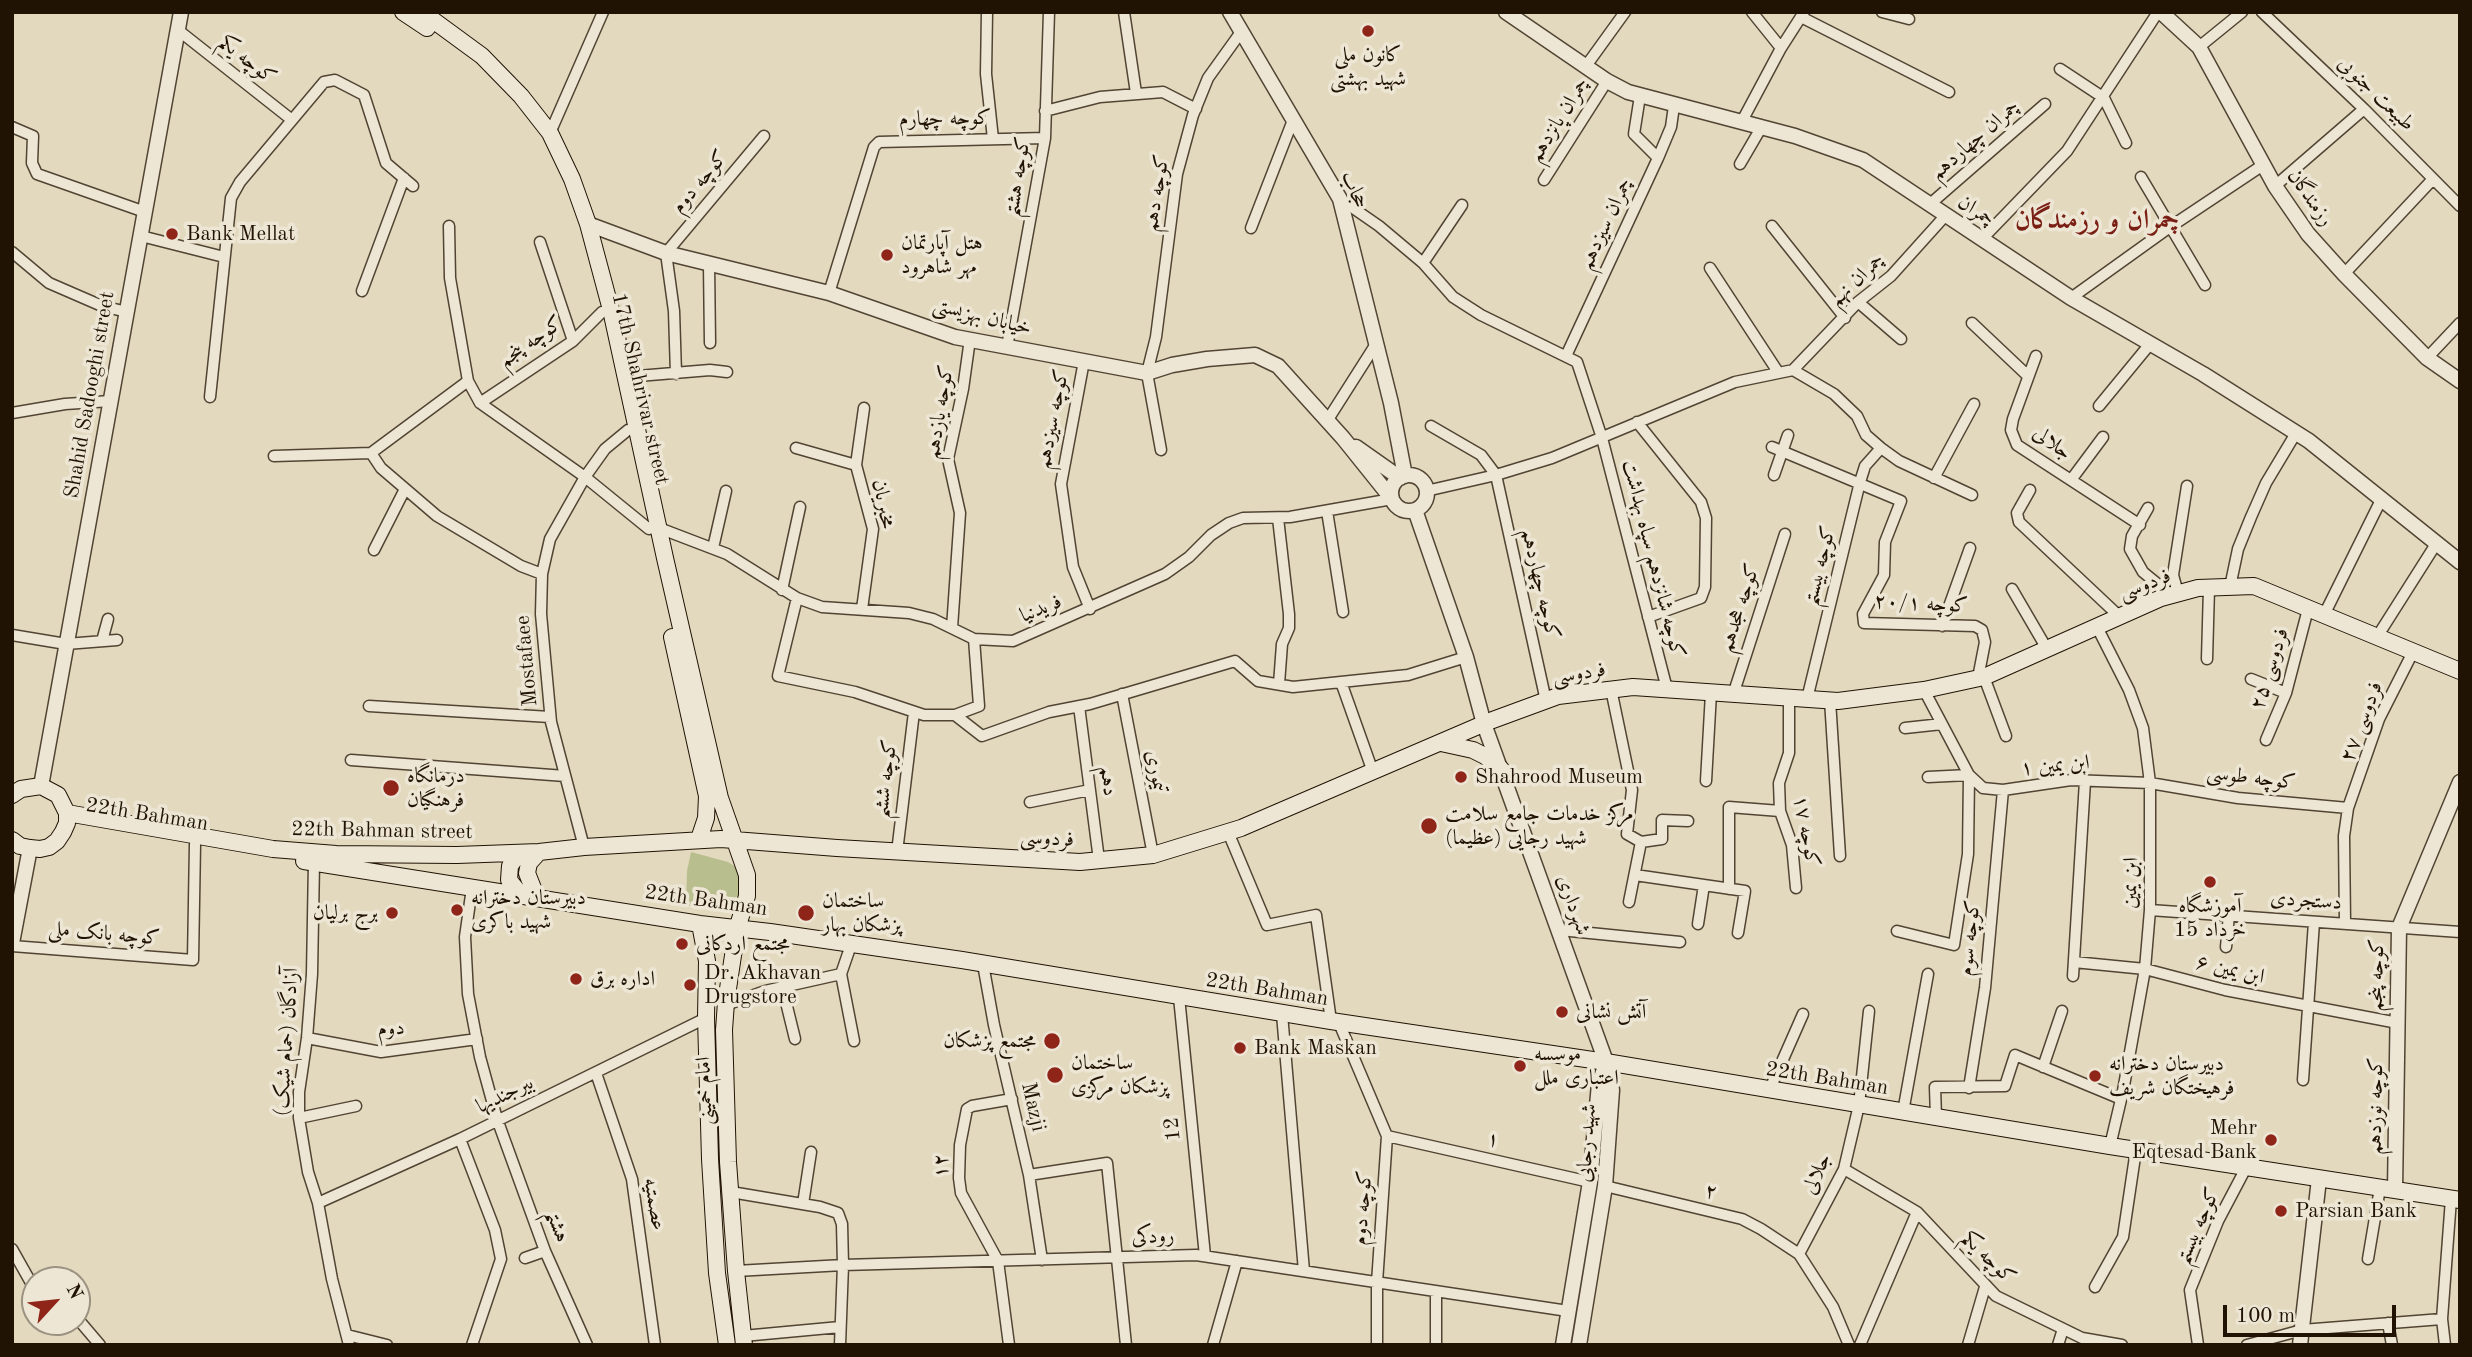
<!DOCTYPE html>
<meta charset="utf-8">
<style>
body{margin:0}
#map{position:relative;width:2472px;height:1357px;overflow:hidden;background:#e3d9bf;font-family:"Old Standard TT",serif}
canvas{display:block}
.frame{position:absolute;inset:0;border:14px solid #211303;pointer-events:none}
.north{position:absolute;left:21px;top:1266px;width:70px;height:70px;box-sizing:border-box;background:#ede6d5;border:2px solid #9b9281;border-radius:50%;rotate:63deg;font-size:19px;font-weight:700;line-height:28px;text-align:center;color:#211303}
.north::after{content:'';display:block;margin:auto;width:24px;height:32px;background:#8f2418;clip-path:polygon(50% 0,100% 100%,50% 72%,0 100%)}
.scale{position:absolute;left:2223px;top:1305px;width:173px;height:32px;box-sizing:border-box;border:4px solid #211303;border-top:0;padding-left:9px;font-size:21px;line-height:24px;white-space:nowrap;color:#211303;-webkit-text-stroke:5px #ede6d5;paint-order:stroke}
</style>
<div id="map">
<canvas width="2472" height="1357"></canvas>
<div class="frame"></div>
<div class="north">N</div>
<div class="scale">100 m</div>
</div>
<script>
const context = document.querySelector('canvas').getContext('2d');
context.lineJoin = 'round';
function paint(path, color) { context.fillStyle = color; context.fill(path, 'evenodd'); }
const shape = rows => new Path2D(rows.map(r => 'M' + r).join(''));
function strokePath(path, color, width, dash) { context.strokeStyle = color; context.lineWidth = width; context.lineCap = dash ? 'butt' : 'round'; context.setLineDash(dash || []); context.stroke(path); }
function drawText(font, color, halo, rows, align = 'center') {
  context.font = font + ' "Old Standard TT",Amiri,serif'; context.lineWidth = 7; context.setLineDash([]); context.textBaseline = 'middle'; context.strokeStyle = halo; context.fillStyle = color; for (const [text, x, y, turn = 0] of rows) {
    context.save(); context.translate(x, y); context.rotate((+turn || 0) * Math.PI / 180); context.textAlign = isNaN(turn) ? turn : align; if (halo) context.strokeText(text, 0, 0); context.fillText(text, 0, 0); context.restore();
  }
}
const green = shape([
 [691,852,728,862,739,869,741,885,738,896,722,905,686,906,687,871]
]);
const minor = shape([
 [987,12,986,74,993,139],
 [1124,12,1136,93],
 [1752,12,1781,48],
 [1882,12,1909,19],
 [2262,12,2364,109,2460,206],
 [1801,17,1949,92],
 [178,30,292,120],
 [2199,47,2242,12],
 [1586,66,1625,12],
 [2060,69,2104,98,2126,143],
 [1640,96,1634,134,1658,158],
 [1045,111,1100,97,1163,92,1196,109],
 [1741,123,1781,48,1804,12],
 [12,127,33,136,32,163,37,174,145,212],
 [550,133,603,12],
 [1740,164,1761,128],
 [2141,177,2205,285],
 [1544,180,1607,81],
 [2275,186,2364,109],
 [1340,199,1379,226,1423,263,1453,297,1481,315,1577,362,1602,438,1667,689],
 [1929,205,2045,104],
 [449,226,450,278,468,381,480,403,585,477,649,529],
 [1772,226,1845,318],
 [1251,228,1293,120],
 [141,236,224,257],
 [1982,239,2067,151,2158,12],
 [540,242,573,341],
 [12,252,49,283,102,306,127,312],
 [1423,263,1462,205],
 [709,264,710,343],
 [1710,268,1778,372],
 [2344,274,2433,179],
 [362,291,404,178],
 [829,293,874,147,879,142,1045,138],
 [2071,298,2170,227,2263,165],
 [1858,302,1901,339],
 [1972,323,2028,376],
 [1007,347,1045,138,1049,12],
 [1566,356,1658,158,1671,127,1674,106],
 [2036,356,2013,419,2011,430,2017,445,2140,525],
 [2427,358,2460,323],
 [1084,361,1061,484,1073,567,1090,609],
 [1793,370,1858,302,1891,276,1945,216],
 [676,374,674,311,666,253,764,136],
 [626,377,710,370,727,372],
 [210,397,231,198,240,182,324,82,335,80,364,95,386,163,413,186],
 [480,403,573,341,602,312],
 [2099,406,2150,344],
 [12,413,65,404,111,401],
 [1327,421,1376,344],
 [1637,422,1701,502,1706,518,1705,587,1701,598,1648,617],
 [1431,426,1481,455,1496,475,1546,701],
 [1772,447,1901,501,1885,542,1884,575,1863,614,1864,623,1975,626,1982,630,1985,642,1978,678],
 [796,448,856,465],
 [1161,450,1147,373,1156,337,1177,174,1193,115,1208,78,1241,32],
 [371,453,381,468,437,516,521,566,542,574],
 [274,456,371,453,468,381],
 [1774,475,1788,435],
 [1934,478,1974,404],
 [2071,480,2103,437],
 [2030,490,2017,513,2019,522,2120,617],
 [1426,491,1496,475,1552,458,1735,382,1793,370,1834,394,1857,416,1866,435,1881,448,1899,461,1972,495],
 [2148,508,2132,536,2130,549,2143,572,2171,595],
 [1327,511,1343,612],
 [1278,518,1289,614,1289,628,1282,644,1279,684],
 [659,528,727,554,797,598,822,607,909,613,933,619,974,639,1013,641,1165,574,1189,557,1211,535,1229,523,1243,518,1290,517,1392,499],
 [713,548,726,491],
 [374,550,405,489],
 [2230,587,2238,549,2251,517,2266,483,2296,433],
 [2012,589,2047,649],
 [782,590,800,507],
 [2178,593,2173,575,2187,486],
 [797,598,778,676,855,692,924,715,955,715,982,736,1049,712,1090,704,1235,661,1258,681,1293,687,1408,675,1466,657],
 [862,609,873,529,856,465,864,408],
 [2324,615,2381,500],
 [1942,626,1970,548],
 [2097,627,2129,690,2143,728,2150,783,2150,910,2145,969,2123,1091,2110,1146],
 [952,628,960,513,948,459,963,389,970,339],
 [12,635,66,644,117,640],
 [2377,637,2436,544],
 [102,641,108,619],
 [2207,659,2209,588],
 [1984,677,2006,736],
 [2251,679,2286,693],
 [1341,682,1373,772],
 [1611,689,1632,790,1627,834,1641,842,1662,839,1662,820,1688,821],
 [1924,690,1969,775,1983,788,2003,790,2071,780,2150,783,2238,798,2348,808],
 [1122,694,1153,855],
 [1733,695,1785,534],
 [1789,698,1789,753,1779,783,1780,811,1792,845,1796,888],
 [1807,699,1860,482,1865,466,1881,448],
 [1830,700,1840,856],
 [369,706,550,717],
 [1079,706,1099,860],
 [955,715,979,706,974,639],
 [1905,728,1942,724],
 [2266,740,2286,693,2308,609],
 [351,760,565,776],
 [1928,777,1969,775],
 [1706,781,1711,693],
 [1030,802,1090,790],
 [1228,832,1267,925,1316,915,1331,1021],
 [584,847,551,722,541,614,542,574,550,539,585,477,605,449,628,430],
 [897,852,914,712],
 [314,862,312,974,307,1038,299,1092,299,1118,308,1172,318,1203,332,1279,349,1345],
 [1635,875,1745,891,1738,933],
 [472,888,465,937,468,994,480,1057,497,1119,545,1251,587,1345],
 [1729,889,1729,807,1780,811],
 [1629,902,1641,842],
 [2150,910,2460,932],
 [2345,923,2344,836,2348,808,2379,719,2413,652],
 [1698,924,1704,885],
 [1560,930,1680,942],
 [1897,931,1954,945,1968,854,1969,775],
 [12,946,193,960,195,844],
 [2226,947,2229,915],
 [2074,962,2145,969,2225,990,2398,1023],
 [983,964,994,1025,1029,1175,1042,1260],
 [841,974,854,1041],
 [2073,976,2085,781],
 [782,986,795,1039],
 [1179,997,1205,1256],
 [726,1005,765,991,841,974,851,945],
 [1282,1014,1304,1271],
 [1339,1023,1387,1136,1377,1283,1377,1345],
 [307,1038,381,1052,477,1039],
 [2043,1067,2062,1011],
 [596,1073,632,1179,655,1345],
 [2303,1080,2314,922],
 [1969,1088,1985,988,2003,790],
 [1769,1091,1803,1014],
 [1903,1112,1928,974],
 [299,1118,356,1106],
 [1936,1118,1935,1087,2005,1086,2015,1055,2121,1099],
 [1387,1136,1590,1182],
 [460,1139,495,1230,501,1259,472,1345],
 [1844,1169,1917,1212,1996,1296,2082,1338,2122,1345],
 [1029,1175,1107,1163,1126,1345],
 [1605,1186,1742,1219,1761,1229,1799,1254,1833,1307,1849,1345],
 [731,1192,820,1207,838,1213,842,1224,843,1265,840,1345],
 [318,1203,460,1139,706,1018],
 [803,1204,811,1152],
 [12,1249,30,1281,35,1280],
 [1799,1254,1844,1169,1859,1105,1869,1011],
 [525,1258,545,1251],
 [2368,1259,2380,1188],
 [736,1271,843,1265,1196,1255,1568,1311],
 [36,1280,48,1277,54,1280],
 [2095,1287,2123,1237,2136,1150],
 [1436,1293,1436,1345],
 [77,1318,100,1345],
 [2388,1323,2392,1345],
 [347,1335,387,1345],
 [743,1336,840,1327],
 [1009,1345,998,1261,961,1193,959,1178,960,1145,967,1109,972,1106,1012,1099],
 [1213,1345,1237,1261],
 [1860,1345,1917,1212],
 [1968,1345,1985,1287],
 [2058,1345,2063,1329],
 [2198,1345,2190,1290,2218,1221,2247,1166],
 [2247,1345,2302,1330,2442,1319],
 [2445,1345,2442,1319,2451,1199]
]);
const tertiary = shape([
 [1230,12,1340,199,1391,403,1405,476],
 [1506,12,1607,81,1628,92,1795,136,1863,160,2071,298,2203,374,2309,441,2460,562],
 [2161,12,2199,47,2275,186,2308,234,2344,274,2427,358,2460,381],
 [588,224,666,253,829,293,955,337,1147,373,1172,365,1207,359,1255,355,1278,366,1343,438,1392,499],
 [1356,447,1400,478],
 '1391 493a18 18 0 1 1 36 0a18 18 0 1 1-36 0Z',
 [1415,510,1466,657,1484,724,1606,1062,1612,1090,1605,1186,1579,1345],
 [41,786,181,12],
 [12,943,30,848],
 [2395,1190,2399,928,2460,782],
 [1563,1345,1590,1182,1599,1084,1606,1063],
 [2300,1345,2319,1179]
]);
const secondary = shape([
 [403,12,427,28],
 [422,12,482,56,521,96,550,133,572,179,588,224,611,310,665,558,720,798,747,875,747,896,737,929,726,1002,724,1030,728,1162,736,1271,744,1345],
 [672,637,707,796,706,818,699,839],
 [1441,743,1473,750,1485,756,1501,769],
 [12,795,21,789,41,786,58,795,67,813,67,823,63,832,57,841,49,847,40,849,30,848,20,846,12,840],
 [67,813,273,849,336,854,457,855,539,852,584,847,721,839,837,848,1080,862,1153,855,1241,828,1490,721,1558,696,1633,687,1838,701,1924,690,1984,677,2161,598,2198,588,2254,586,2460,671],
 [519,853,510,866,509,880,520,894],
 [304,861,700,924,770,932,962,960,1331,1021,1606,1062,2110,1146,2460,1200],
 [536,896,527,873,529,863,539,852],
 [700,924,707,961,706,1018,710,1159,717,1273,727,1345]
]);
const markers = [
 [1368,31,7,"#8f2418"],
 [172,234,7,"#8f2418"],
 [887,255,7,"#8f2418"],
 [1461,777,7,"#8f2418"],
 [391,788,9,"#8f2418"],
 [1429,826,9,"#8f2418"],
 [2210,882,7,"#8f2418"],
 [457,910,7,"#8f2418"],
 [392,913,7,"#8f2418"],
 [806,913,9,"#8f2418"],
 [682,944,7,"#8f2418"],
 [576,979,7,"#8f2418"],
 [690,985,7,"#8f2418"],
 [1562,1012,7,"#8f2418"],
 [1052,1041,9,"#8f2418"],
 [1240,1048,7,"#8f2418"],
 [1520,1066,7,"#8f2418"],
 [1055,1075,9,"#8f2418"],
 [2095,1076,7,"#8f2418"],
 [2271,1140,7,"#8f2418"],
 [2281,1211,7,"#8f2418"]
];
const poiNames = [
 ["کانون ملی",1368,55,"center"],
 ["شهید بهشتی",1368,79,"center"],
 ["Bank Mellat",186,234],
 ["هتل آپارتمان",901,243],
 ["مهر شاهرود",901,267],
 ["درمانگاه",407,776],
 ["فرهنگیان",407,800],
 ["Shahrood Museum",1475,777],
 ["مرکز خدمات جامع سلامت",1445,814],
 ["شهید رجایی (عظیما)",1445,838],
 ["دبیرستان دخترانه",471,898],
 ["شهید باکری",471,922],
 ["ساختمان",822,901],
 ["پزشکان بهار",822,925],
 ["آموزشگاه",2210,906,"center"],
 ["15 خرداد",2210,930,"center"],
 ["برج برلیان",378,913,"right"],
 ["مجتمع اردکانی",696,944],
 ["Dr. Akhavan",704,973],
 ["Drugstore",704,997],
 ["اداره برق",590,979],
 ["آتش نشانی",1576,1012],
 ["مجتمع پزشکان",1036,1041,"right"],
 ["Bank Maskan",1254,1048],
 ["موسسه",1534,1054],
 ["اعتباری ملل",1534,1078],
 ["ساختمان",1071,1063],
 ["پزشکان مرکزی",1071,1087],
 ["دبیرستان دخترانه",2109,1064],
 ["فرهیختگان شریف",2109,1088],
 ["Mehr",2257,1128,"right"],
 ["Eqtesad Bank",2257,1152,"right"],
 ["Parsian Bank",2295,1211]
];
const streetNames = [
 ["کوچه یکم",247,60,38],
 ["طبیعت جنوبی",2376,94,44],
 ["کوچه چهارم",945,119,-1],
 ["چمران پانزدهم",1559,120,-58],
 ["چمران چهاردهم",1975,140,-41],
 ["کوچه هشتم",1018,177,-81],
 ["کوچه دوم",700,182,-50],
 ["حجاب",1354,190,67],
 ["کوچه دهم",1157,193,-81],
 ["رزمندگان",2310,198,55],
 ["چمران",1976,211,33],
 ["چمران سیزدهم",1606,224,-65],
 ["چمران نهم",1857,280,-44],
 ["خیابان بهزیستی",982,317,14],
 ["کوچه پنجم",531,342,-35],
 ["17th Shahrivar street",640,389,77],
 ["Shahid Sadooghi street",90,395,-80],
 ["کوچه یازدهم",940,412,-81],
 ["کوچه سیزدهم",1053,419,-79],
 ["جلالی",2052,443,36],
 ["مخبریان",883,504,79],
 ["کوچه شانزدهم سپاه بهداشت",1653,559,76],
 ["کوچه بیستم",1820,566,-76],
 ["کوچه چهاردهم",1540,584,77],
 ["فردوسی",2145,585,-21],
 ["کوچه ۲۰/۱",1921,604,3],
 ["کوچه هجدهم",1740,608,-72],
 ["فریدنیا",1041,609,-22],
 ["Mostafaee",527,661,-95],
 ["فردوسی ۲۵",2270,669,-72],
 ["فردوسی",1579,674,-9],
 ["فردوسی ۲۷",2362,722,-69],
 ["ابن یمین ۱",2055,766,-5],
 ["تیموری",1156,771,79],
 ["کوچه طوسی",2251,778,7],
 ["کوچه ششم",886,779,-83],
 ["دهم",1108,781,83],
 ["22th Bahman",147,815,9],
 ["22th Bahman street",382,831,1],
 ["۱۷ کوچه",1806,831,80],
 ["فردوسی",1047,839,3],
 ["ابن یمین",2131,883,-88],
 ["22th Bahman",706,901,8],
 ["دستجردی",2306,901,4],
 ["شهرداری",1573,905,70],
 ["کوچه بانک ملی",104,934,5],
 ["کوچه سوم",1970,938,-84],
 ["ابن یمین ۶",2230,970,13],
 ["کوچه پنجم",2377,975,-89],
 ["22th Bahman",1267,990,9],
 ["دوم",391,1029,-3],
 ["آزادگان (حمام شیک)",287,1042,-86],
 ["22th Bahman",1827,1079,9],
 ["امام خمینی",705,1091,-92],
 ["بیرجندیها",505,1095,-26],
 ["کوچه نوزدهم",2376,1106,-89],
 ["Mazji",1033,1107,77],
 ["12",1173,1129,-96],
 ["۱",1493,1140,13],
 ["شهید رجایی",1587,1143,-86],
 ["۱۲",941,1166,-90],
 ["جلالی",1817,1174,-66],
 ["۲",1711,1192,13],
 ["عصمتیه",654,1204,81],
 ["کوچه دوم",1363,1208,-86],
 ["هشتم",557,1226,69],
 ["کوچه بیستم",2198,1226,-66],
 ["رودکی",1153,1237,-2],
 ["کوچه یکم",1988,1258,44]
];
const districtNames = [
 ["چمران و رزمندگان",2097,221]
];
paint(green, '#b9be8e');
strokePath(minor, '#524432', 13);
strokePath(tertiary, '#524432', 17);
strokePath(secondary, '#211303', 18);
strokePath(minor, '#ede6d5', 10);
strokePath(tertiary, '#ede6d5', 14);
strokePath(secondary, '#ede6d5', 16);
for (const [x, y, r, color] of markers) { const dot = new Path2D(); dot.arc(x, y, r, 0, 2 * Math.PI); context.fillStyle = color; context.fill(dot); strokePath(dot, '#ede6d5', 2.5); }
drawText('21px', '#211303', '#ede6d5', poiNames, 'left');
drawText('21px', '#211303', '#ede6d5', streetNames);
drawText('bold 28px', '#7a1f14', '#ede6d5', districtNames);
</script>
